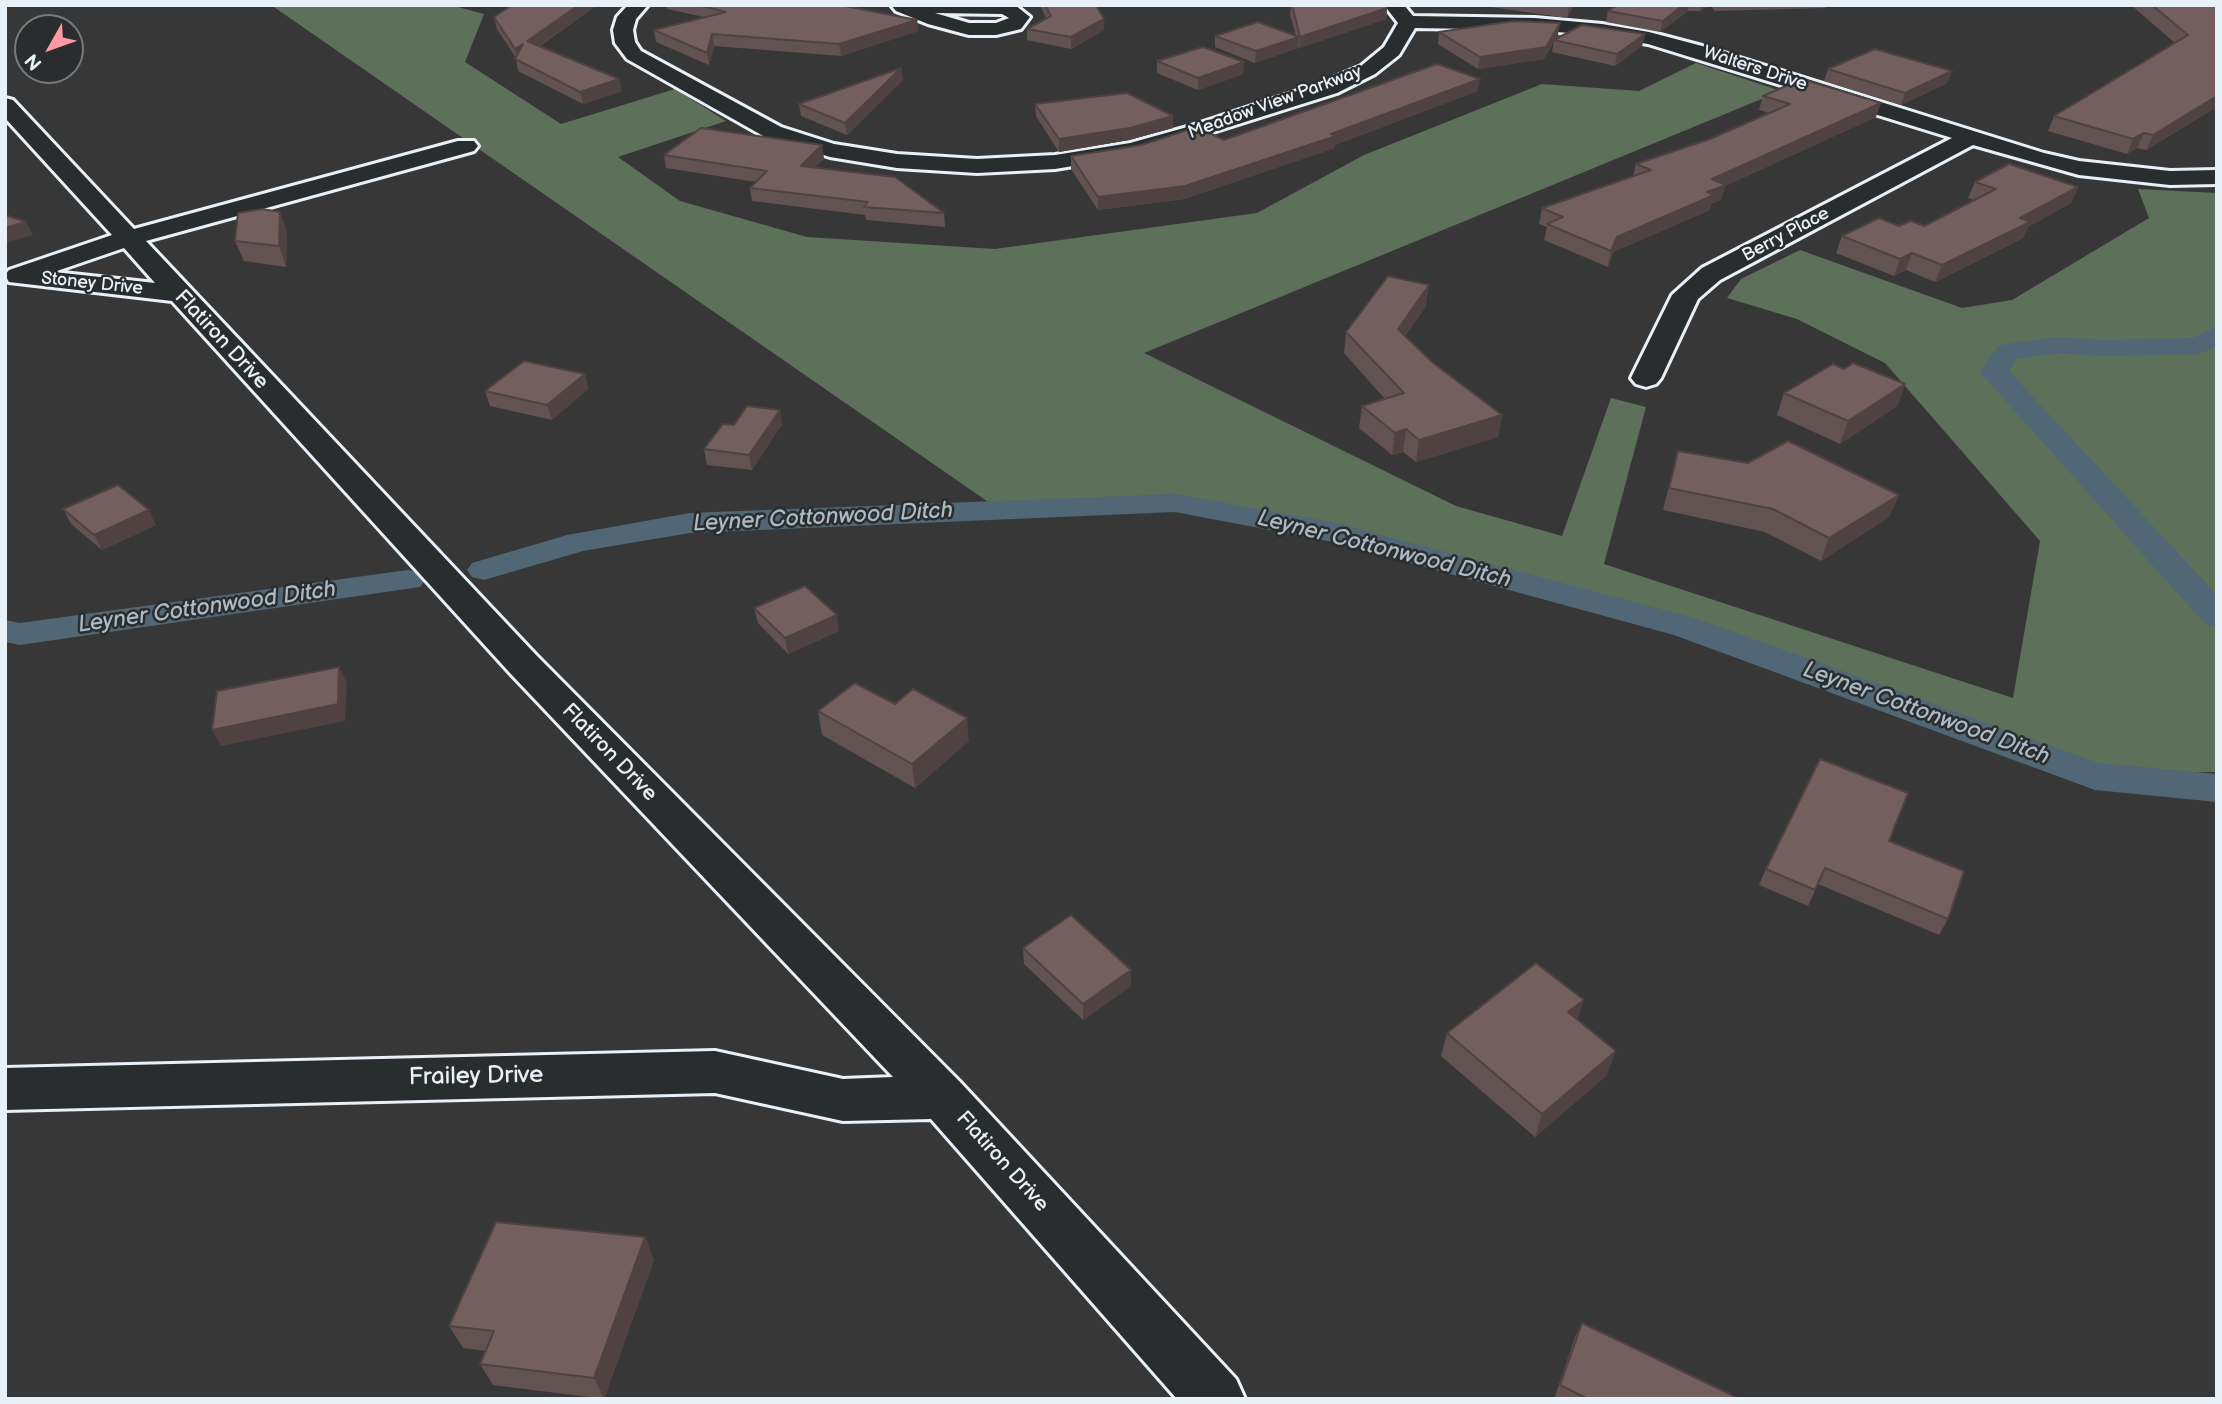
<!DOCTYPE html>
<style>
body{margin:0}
#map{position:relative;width:2222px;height:1404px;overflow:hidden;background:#383738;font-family:"Balsamiq Sans",sans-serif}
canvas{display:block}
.frame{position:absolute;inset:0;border:7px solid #e8f1f8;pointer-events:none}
.north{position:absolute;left:14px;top:14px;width:70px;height:70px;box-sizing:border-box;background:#2a2d2e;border:2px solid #767b7f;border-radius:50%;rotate:230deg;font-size:19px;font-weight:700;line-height:28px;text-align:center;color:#e8f1f8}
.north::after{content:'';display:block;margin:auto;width:24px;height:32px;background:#ff9aa2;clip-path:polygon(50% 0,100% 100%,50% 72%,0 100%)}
</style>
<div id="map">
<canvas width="2222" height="1404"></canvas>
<div class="frame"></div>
<div class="north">N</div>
</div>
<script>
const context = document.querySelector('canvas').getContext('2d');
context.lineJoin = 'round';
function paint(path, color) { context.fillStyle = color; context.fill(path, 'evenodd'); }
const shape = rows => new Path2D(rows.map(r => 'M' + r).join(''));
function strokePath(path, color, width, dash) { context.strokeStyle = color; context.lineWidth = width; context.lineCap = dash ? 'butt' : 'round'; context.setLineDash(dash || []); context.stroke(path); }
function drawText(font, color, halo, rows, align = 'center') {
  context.font = font + ' "Balsamiq Sans",sans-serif'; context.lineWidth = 5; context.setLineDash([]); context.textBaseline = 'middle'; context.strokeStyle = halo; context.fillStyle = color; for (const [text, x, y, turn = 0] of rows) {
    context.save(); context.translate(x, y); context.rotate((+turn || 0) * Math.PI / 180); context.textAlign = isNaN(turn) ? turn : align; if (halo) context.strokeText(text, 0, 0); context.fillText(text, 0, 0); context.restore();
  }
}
const green = shape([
 [271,5,450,5,484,14,465,62,561,124,675,89,726,121,618,157,680,201,807,237,995,249,1257,213,1364,155,1542,84,1639,91,1696,63,1781,91,1144,353,1456,506,1562,536,1611,398,1646,407,1604,564,2013,698,2040,541,1885,363,1797,319,1727,298,1741,279,1800,250,1962,308,2012,300,2149,218,2138,189,2217,193,2217,772,2106,773,1567,592,1419,550,1199,504,1146,499,994,506]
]);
const canal = shape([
 [2217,326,2217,346,2199,354,2103,356,2056,353,2017,359,2009,371,2217,595,2217,627,2205,624,1980,372,1998,346,2008,344,2056,337,2103,340,2193,338,2217,326],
 [1175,494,1336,523,1698,619,2098,763,2217,774,2217,802,2095,790,1674,635,1333,542,1175,512,690,533,583,551,484,580,472,577,467,570,472,563,567,535,690,513,1175,494],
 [408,570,420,573,425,580,420,587,20,645,5,642,5,620,20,623,408,570]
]);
const minor = shape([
 [628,5,648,5,636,19,633,30,635,42,641,51,781,127,834,144,897,154,977,159,1055,155,1130,143,1191,126,1321,83,1361,66,1384,47,1398,23,1384,5,1404,5,1413,16,1535,18,1602,24,1649,32,1702,46,2044,153,2079,161,2170,171,2217,170,2217,184,2170,185,2079,175,1973,145,1720,280,1698,299,1661,378,1656,384,1646,387,1636,384,1631,378,1672,295,1702,268,1952,138,1648,44,1602,36,1535,30,1415,28,1399,55,1375,74,1337,93,1140,155,1055,169,977,173,897,168,830,157,765,137,627,59,615,43,613,30,617,17,628,5],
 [891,5,1015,5,1030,17,1021,29,996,35,969,35,928,24,896,11,891,5],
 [935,13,1002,14,1009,18,996,23,969,23,935,13],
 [5,98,13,100,134,229,458,141,474,141,478,146,474,151,146,241,536,655,960,1082,1236,1379,1245,1399,1177,1399,931,1119,843,1121,715,1093,5,1110,5,1068,715,1051,843,1079,893,1077,510,673,172,301,9,282,5,275,9,270,112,235,5,118,5,98],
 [124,248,155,283,54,272,124,248]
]);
const wall = shape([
 [597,5,540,46,622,91,583,104,518,71,516,58,497,29,494,17],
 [667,5,851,5,851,7,917,20,918,31,841,56,714,46,709,65,656,42,654,30,704,17,667,9],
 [1040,5,1096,5,1104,19,1104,30,1071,49,1027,40,1027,29,1046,18],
 [1291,5,1386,5,1387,8,1386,19,1299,48,1298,46,1298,48,1255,63,1215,47,1215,36,1296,36,1290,14],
 [1477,5,1574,5,1567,18],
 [1618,5,1710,5,1700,11,1688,11,1660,32,1606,22,1608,11],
 [1711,5,1826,5,1825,8,1714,11],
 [2131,5,2217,5,2217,107,2146,150,2137,148,2127,154,2048,131,2054,116,2175,43],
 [1439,32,1558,35,1544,59,1478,69,1438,44],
 [1645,34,1642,46,1615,66,1552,52,1554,40],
 [1157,61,1243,74,1198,90,1157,73],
 [901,68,903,80,847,135,801,116,799,104],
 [1828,69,1952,71,1947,83,1901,105,1824,81],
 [1478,91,1335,145,1335,148,1184,199,1098,210,1071,169,1071,156,1141,145,1224,140],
 [1763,96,1876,117,1725,186,1721,200,1711,204,1710,210,1613,252,1608,267,1544,240,1547,227,1539,224,1542,208,1633,176,1636,164,1710,139,1770,113,1759,110],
 [1035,104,1173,128,1129,140,1059,152,1036,116],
 [664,155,824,158,814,168,944,213,945,227,866,220,865,215,752,201,750,188,756,182,666,168],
 [1975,182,2078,187,2071,203,2028,227,2023,238,1935,282,1906,270,1894,276,1836,253,1842,236,1899,226,1924,226,1974,200,1968,198],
 [287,231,286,267,244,261,235,241],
 [1426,306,1405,336,1432,362,1502,415,1498,437,1416,462,1403,452,1392,455,1359,428,1362,406,1385,399,1344,353,1346,332],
 [1844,369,1905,384,1897,406,1840,444,1777,415,1784,393],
 [585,374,588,389,552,420,490,406,485,391],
 [782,424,752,470,707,465,704,449,734,425],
 [1678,451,1748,463,1899,495,1889,517,1821,561,1765,532,1663,510],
 [63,509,156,525,102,550,71,524],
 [754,608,839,631,788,654,758,623],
 [895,704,969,741,915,788,822,735,818,711],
 [1889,841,1948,919,1939,935,1818,884,1808,906,1759,885,1766,869],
 [1023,948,1131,970,1131,986,1083,1020,1024,964],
 [1577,1020,1607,1075,1535,1137,1441,1056,1447,1033],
 [645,1237,654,1260,604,1399,493,1385,480,1364,486,1351,463,1348,449,1326],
 [1582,1323,1740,1399,1554,1399,1575,1337]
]);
const shadedWall = shape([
 [579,5,597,5,530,52,527,41],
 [1570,5,1574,5,1567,18,1569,7],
 [1683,5,1689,5,1688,11,1660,32,1663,21],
 [1702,5,1710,5,1700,11],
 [1387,8,1386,19,1299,48,1300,37],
 [1104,19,1104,30,1071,49,1071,37],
 [917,20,918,31,841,56,839,44],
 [1560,23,1558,35,1544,59,1478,69,1480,57],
 [712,34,714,46,709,65,707,53],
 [1645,34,1642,46,1615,66,1617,54],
 [1299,37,1298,48,1255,63,1256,51],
 [523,44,525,56,518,61,515,49],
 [1244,62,1243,74,1198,90,1198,78],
 [901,68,903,80,847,135,845,123],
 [1952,71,1947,83,1901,105,1905,93],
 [619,79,622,91,583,104,580,92],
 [1480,79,1478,91,1335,145,1335,148,1184,199,1098,210,1098,197,1331,134],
 [2217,96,2217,107,2146,150,2153,135],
 [1881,103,1876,117,1725,186,1721,200,1711,204,1710,210,1613,252,1608,267,1611,251,1617,237,1712,179],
 [1173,116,1173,128,1129,140,1059,152,1059,139],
 [2144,133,2137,148,2127,154,2133,139],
 [822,145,824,158,803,179,801,166],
 [2078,187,2071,203,2028,227,2023,238,1935,282,1942,265,2020,218],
 [280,212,287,231,286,267,279,246],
 [26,222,33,235,5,243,5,228],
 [1912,253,1906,270,1894,276,1900,259],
 [1429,285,1426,306,1395,350,1398,329],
 [585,374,588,389,552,420,547,405],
 [1905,384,1897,406,1840,444,1848,421],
 [780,410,782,424,752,470,749,455],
 [1502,415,1498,437,1416,462,1419,440],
 [1406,429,1403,452,1392,455,1395,433],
 [1899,495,1889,517,1821,561,1829,538],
 [149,510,156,525,102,550,94,535],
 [837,615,839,631,788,654,785,638],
 [339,667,347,683,345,721,221,746,212,730],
 [967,718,969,741,915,788,912,764],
 [1131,970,1131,986,1083,1020,1083,1004],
 [1584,1000,1576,1023,1568,1012],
 [1616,1051,1607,1075,1535,1137,1542,1114],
 [645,1237,654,1260,604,1399,594,1378]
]);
const building = shape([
 [512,5,579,5,527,41,619,79,580,92,515,59,523,44,515,49,494,17,512,5],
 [698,5,840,5,917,20,839,44,712,34,707,53,654,30,726,12,698,5],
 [1045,5,1096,5,1104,19,1071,37,1027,29,1051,16,1045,5],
 [1292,5,1386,5,1387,8,1300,37,1292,5],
 [1618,5,1683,5,1663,21,1608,11,1618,5],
 [2152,5,2217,5,2217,96,2153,135,2144,133,2133,139,2054,116,2188,35,2152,5],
 [1514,21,1560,23,1546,47,1480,57,1439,32,1514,21],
 [1258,22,1299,37,1256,51,1215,36,1258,22],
 [1582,25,1645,34,1617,54,1554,40,1582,25],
 [1203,47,1244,62,1198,78,1157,61,1203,47],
 [1875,49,1952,71,1905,93,1828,69,1875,49],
 [1437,64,1480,79,1331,134,1336,136,1185,186,1098,197,1071,156,1141,145,1197,127,1224,140,1437,64],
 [901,68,845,123,799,104,901,68],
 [1802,79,1881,103,1712,179,1726,185,1707,192,1714,195,1617,237,1611,251,1547,224,1563,217,1542,208,1651,170,1636,164,1710,139,1790,104,1763,96,1802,79],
 [1127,93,1173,116,1130,128,1059,139,1035,104,1127,93],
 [701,128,822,145,801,166,895,177,944,213,864,207,868,202,750,188,767,171,664,155,701,128],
 [2009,164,2078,187,2020,218,2030,222,1942,265,1912,253,1900,259,1842,236,1879,218,1899,226,1911,221,1924,226,1996,189,1975,182,2009,164],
 [262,209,280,212,279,246,235,241,238,213,262,209],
 [5,215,26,222,5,228,5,215],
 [1388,276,1429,285,1398,329,1432,362,1502,415,1419,440,1406,429,1395,433,1362,406,1404,393,1346,332,1388,276],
 [524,361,585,374,547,405,485,391,524,361],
 [1853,363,1905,384,1848,421,1784,393,1833,364,1844,369,1853,363],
 [747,406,780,410,749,455,704,449,723,424,734,425,747,406],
 [1788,441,1899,495,1829,538,1773,509,1669,488,1678,451,1748,463,1788,441],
 [118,485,149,510,94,535,63,509,118,485],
 [805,586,837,615,785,638,754,608,805,586],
 [339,667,338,704,212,730,217,691,339,667],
 [855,683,895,704,913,689,967,718,912,764,818,711,855,683],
 [1820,759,1908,793,1889,841,1964,871,1948,919,1825,868,1815,890,1766,869,1820,759],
 [1071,915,1131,970,1083,1004,1023,948,1071,915],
 [1536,963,1584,1000,1568,1012,1616,1051,1542,1114,1447,1033,1536,963],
 [496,1222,645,1237,594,1378,480,1364,494,1331,449,1326,496,1222],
 [1582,1323,1740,1399,1588,1399,1560,1385,1582,1323]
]);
const farStreetnames = [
 ["Walters Drive",1755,69,18],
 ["Meadow View Parkway",1275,103,-20],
 ["Berry Place",1786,235,-28],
 ["Stoney Drive",92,284,6]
];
const streetNames = [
 ["Flatiron Drive",221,340,47],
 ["Flatiron Drive",609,753,46],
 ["Flatiron Drive",1002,1162,48]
];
const waterNames = [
 ["Leyner Cottonwood Ditch",823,518,-3],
 ["Leyner Cottonwood Ditch",1384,550,14],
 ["Leyner Cottonwood Ditch",207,608,-8],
 ["Leyner Cottonwood Ditch",1926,714,20]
];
const nearStreetnames = [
 ["Frailey Drive",476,1077,-1]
];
paint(green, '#5c705a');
paint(canal, '#516775');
strokePath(minor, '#e8f1f8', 6);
paint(minor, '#2a2d2e');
paint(wall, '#625251');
paint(shadedWall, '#504242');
paint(building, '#725f5e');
strokePath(building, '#504242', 2);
drawText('18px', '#e8f1f8', '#2a2d2e', farStreetnames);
drawText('21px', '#e8f1f8', '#2a2d2e', streetNames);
drawText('italic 23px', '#acbac4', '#2a2d2e', waterNames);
drawText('24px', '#e8f1f8', '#2a2d2e', nearStreetnames);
</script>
